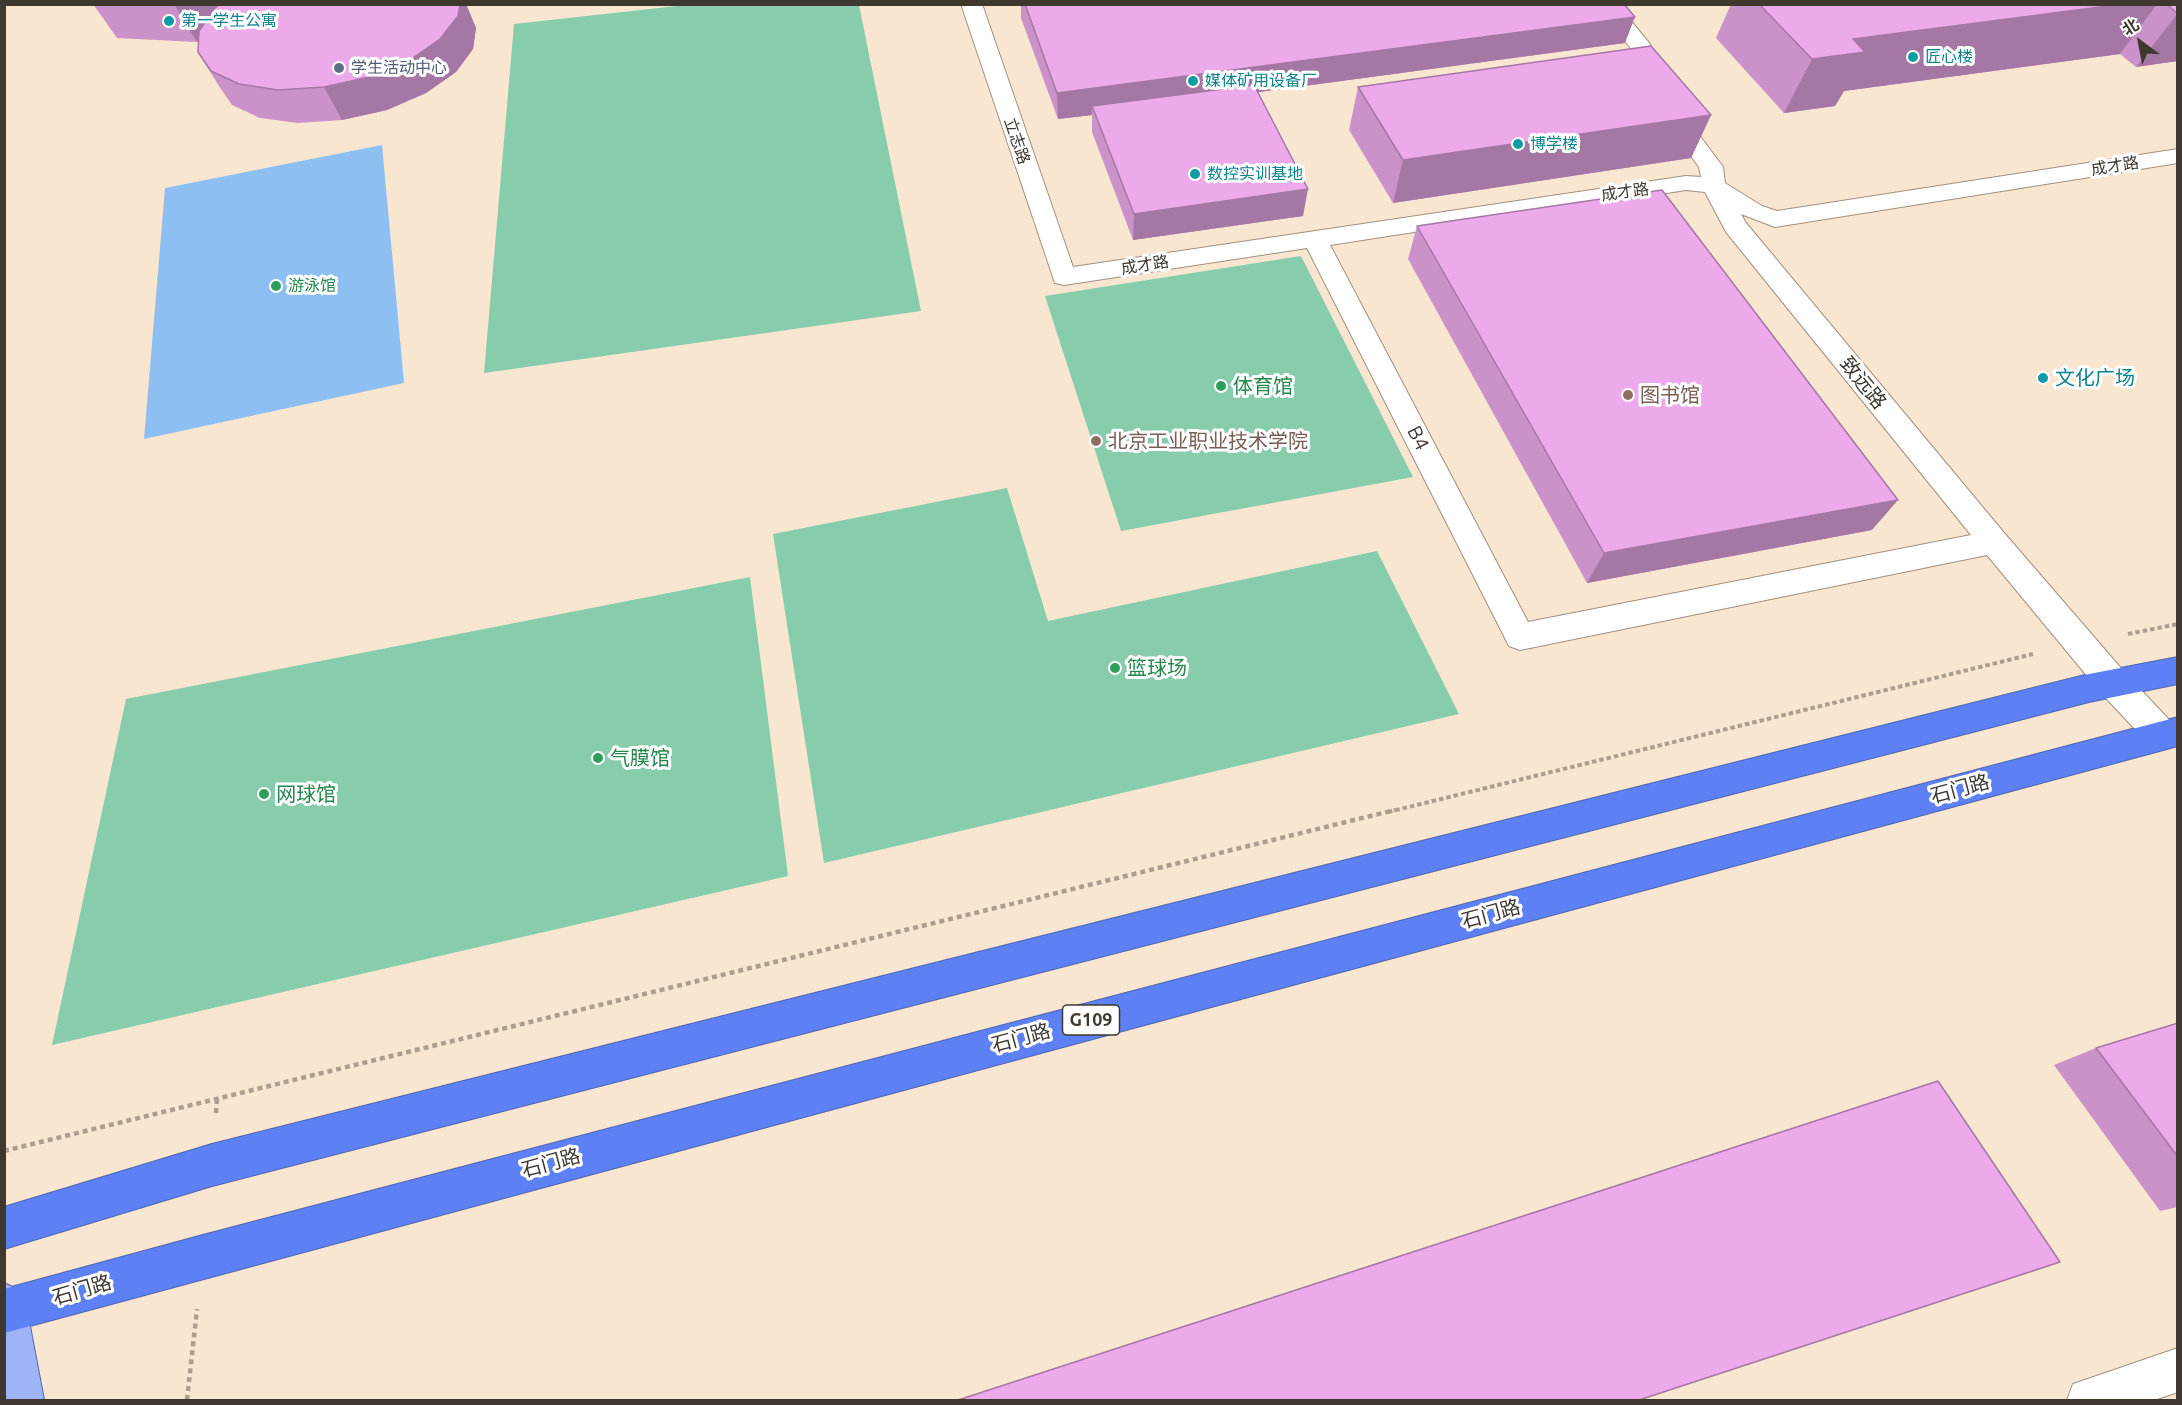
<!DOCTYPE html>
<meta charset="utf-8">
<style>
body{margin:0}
#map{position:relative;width:2182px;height:1405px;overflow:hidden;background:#f9e6d1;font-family:Ubuntu,"Noto Sans SC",sans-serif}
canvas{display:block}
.frame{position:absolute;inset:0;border:6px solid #3f382f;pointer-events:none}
.north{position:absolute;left:2110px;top:12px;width:60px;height:60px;-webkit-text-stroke:4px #fff;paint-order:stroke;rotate:328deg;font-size:16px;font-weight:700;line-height:24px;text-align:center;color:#3f382f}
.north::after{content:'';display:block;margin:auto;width:21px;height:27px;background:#3f382f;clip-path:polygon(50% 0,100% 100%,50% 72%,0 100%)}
</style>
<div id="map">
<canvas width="2182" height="1405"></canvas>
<div class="frame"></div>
<div class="north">北</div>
</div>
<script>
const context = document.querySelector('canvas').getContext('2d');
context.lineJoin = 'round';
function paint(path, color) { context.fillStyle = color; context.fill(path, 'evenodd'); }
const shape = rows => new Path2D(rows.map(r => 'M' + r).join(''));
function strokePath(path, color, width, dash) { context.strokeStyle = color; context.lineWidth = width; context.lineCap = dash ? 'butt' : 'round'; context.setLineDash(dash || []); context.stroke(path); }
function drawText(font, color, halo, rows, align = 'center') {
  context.font = font + ' Ubuntu,"Noto Sans SC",sans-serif'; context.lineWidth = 6; context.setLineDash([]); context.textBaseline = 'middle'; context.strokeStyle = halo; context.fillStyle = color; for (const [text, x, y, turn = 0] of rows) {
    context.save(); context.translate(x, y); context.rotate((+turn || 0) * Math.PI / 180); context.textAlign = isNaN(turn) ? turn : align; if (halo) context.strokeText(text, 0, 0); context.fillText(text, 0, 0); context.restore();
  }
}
const green = shape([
 [686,5,859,5,921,311,484,373,514,24],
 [1301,256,1413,477,1121,531,1045,296],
 [1007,488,1048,621,1377,551,1459,714,824,863,773,534],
 [750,577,788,876,52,1045,126,699]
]);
const water = shape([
 [382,145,404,383,144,439,165,188]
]);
const pathFar1 = shape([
 [2128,634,2178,624],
 [1388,812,2033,654]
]);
const path = shape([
 [216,1113,217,1099],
 [4,1151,1395,810],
 [187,1400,197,1309]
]);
const minor = shape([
 [961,4,982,4,1073,267,1686,176,1701,177,1699,167,1649,98,1632,50,1596,4,1617,4,1650,44,1671,97,1723,167,1725,183,1762,206,1777,211,2178,149,2178,163,1775,227,1741,214,1746,223,2005,534,2126,674,2174,725,2178,732,2174,745,2162,749,2150,745,2102,694,1987,555,1520,650,1509,646,1307,248,1064,285,1055,283,961,4],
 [1686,190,1705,192,1726,232,1971,535,1528,622,1330,245,1686,190],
 [2178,1348,2178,1392,2154,1400,2067,1400,2073,1384,2178,1348]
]);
const major = shape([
 [4,1283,19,1290,26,1305,44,1400,4,1400,4,1283]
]);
const highway = shape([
 [2178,657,2178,684,2089,702,212,1186,4,1249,4,1207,212,1144,2089,674,2178,657],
 [2178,717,2178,746,4,1333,4,1289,203,1235,2178,717]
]);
const wall = shape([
 [93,4,466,4,476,28,473,49,456,72,426,93,387,110,342,120,298,123,260,118,232,105,219,86,198,52,199,40,197,42,117,38],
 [1021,4,1624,4,1625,43,1258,92,1303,216,1133,240,1092,132,1092,115,1058,119,1021,18],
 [1731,4,2178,4,2177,61,2136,67,2120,54,1844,91,1835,106,1784,113,1716,38],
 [1358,87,1711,115,1691,158,1393,203,1349,130],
 [1417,226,1872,530,1587,583,1408,259],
 [2178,1023,2178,1207,2160,1211,2054,1065,2096,1048]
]);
const shadedWall = shape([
 [174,4,220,4,197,42],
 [460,4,466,4,476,28,473,49,456,72,426,93,387,110,342,120,324,87],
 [2123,4,2157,4,2120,54,1844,91,1835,106,1784,113,1812,59,1853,39],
 [2178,13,2178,61,2136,67],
 [1635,17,1625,43,1096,114,1092,106,1092,115,1058,119,1057,93],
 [1711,115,1691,158,1393,203,1403,160],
 [1308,189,1303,216,1133,240,1134,214],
 [1898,500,1872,530,1587,583,1604,553]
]);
const building = shape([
 [220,4,460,4,458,16,440,39,410,60,369,77,324,87,278,90,239,84,211,71,198,52,199,31,215,8,220,4],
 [1025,4,1624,4,1635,17,1057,93,1025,4],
 [1759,4,2123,4,1853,39,1865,52,1812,59,1759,4],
 [2166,4,2178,4,2178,13,2177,13,2166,4],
 [1651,46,1711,115,1403,160,1358,87,1651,46],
 [1254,85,1308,189,1134,214,1092,106,1254,85],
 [1662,190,1898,500,1604,553,1417,226,1662,190],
 [2178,1023,2178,1157,2096,1048,2178,1023],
 [1938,1081,2060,1262,1636,1401,955,1401,1938,1081]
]);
const markers = [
 [169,21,6,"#0f9aa8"],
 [1913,57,6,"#0f9aa8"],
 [339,68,6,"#5c6f8a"],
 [1193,81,6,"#0f9aa8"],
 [1518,144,6,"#0f9aa8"],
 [1195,174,6,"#0f9aa8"],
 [276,286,6,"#2e9e5b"],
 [2043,378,6,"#0f9aa8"],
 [1221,386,6,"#2e9e5b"],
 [1628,395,6,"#8d6e63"],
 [1096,441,6,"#8d6e63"],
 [1115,668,6,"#2e9e5b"],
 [598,758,6,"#2e9e5b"],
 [264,794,6,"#2e9e5b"]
];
const farCulturenames = [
 ["第一学生公寓",181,21],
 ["匠心楼",1925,57],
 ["媒体矿用设备厂",1205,81],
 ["博学楼",1530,144],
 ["数控实训基地",1207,174]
];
const farServicenames = [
 ["学生活动中心",351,68]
];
const farStreetnames = [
 ["立志路",1017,141,71],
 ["成才路",2115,166,-9],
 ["成才路",1625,192,-8],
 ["成才路",1145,265,-9]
];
const farLeisurenames = [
 ["游泳馆",288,286]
];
const shields = [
 [1091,1020,57]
];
const shieldNames = [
 ["G109",1091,1020]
];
const cultureNames = [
 ["文化广场",2055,378]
];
const streetNames = [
 ["致远路",1863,383,51],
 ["B4",1418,438,63],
 ["石门路",1960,789,-15],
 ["石门路",1491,914,-15],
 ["石门路",1021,1038,-15],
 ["石门路",551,1163,-15],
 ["石门路",82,1290,-16]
];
const leisureNames = [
 ["体育馆",1233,386],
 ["篮球场",1127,668],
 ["气膜馆",610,758],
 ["网球馆",276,794]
];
const educationNames = [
 ["图书馆",1640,395],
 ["北京工业职业技术学院",1108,441]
];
paint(green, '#87cdac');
paint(water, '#8ebff2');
strokePath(minor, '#a2907d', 2);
strokePath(major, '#5267af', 2);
strokePath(highway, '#5267af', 2);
strokePath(pathFar1, '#ac9e8e', 4, [4.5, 3]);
strokePath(path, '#ac9e8e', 4.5, [5, 4]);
paint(minor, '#fff');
paint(major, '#9eb3f8');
paint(highway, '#5d80f4');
paint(wall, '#cb92c9');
paint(shadedWall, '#a577a4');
paint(building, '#ecaaea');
strokePath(building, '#a577a4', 1.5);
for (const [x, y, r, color] of markers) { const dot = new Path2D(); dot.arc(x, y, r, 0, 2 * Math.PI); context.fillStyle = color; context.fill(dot); strokePath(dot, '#fff', 2); }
drawText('16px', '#0d838f', '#fff', farCulturenames, 'left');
drawText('16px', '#4e5e75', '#fff', farServicenames, 'left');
drawText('16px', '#3f382f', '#fff', farStreetnames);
drawText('16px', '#27864d', '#fff', farLeisurenames, 'left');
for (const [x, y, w] of shields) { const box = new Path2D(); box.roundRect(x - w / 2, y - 15, w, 30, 4.5); context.fillStyle = '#fff'; context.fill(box); strokePath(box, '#3f382f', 1.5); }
drawText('bold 18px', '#3f382f', null, shieldNames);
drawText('20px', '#0d838f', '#fff', cultureNames, 'left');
drawText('20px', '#3f382f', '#fff', streetNames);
drawText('20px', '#27864d', '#fff', leisureNames, 'left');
drawText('20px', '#785e54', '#fff', educationNames, 'left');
</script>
